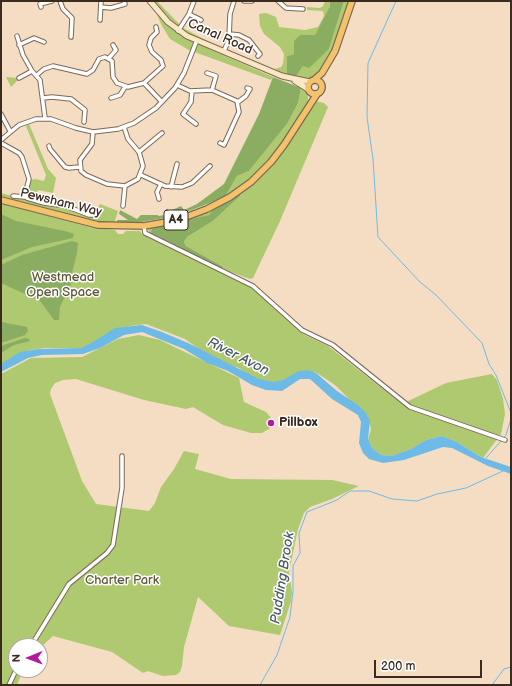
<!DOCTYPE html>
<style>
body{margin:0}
#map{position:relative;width:512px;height:686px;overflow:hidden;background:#f4ddc2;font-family:"Balsamiq Sans",sans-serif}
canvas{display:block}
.frame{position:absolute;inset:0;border:2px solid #3b2a1e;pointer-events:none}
.north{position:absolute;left:8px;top:638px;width:40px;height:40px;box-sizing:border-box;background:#fff;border:1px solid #b1aaa5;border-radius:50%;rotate:269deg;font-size:11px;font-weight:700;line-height:16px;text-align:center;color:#3b2a1e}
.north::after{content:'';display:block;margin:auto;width:14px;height:18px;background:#b5179e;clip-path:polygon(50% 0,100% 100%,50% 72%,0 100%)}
.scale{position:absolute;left:374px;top:660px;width:108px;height:18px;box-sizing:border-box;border:2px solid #3b2a1e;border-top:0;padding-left:5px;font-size:12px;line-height:14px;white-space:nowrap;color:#3b2a1e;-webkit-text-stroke:3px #fff;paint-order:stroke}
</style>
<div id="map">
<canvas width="512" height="686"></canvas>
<div class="frame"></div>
<div class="north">N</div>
<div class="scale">200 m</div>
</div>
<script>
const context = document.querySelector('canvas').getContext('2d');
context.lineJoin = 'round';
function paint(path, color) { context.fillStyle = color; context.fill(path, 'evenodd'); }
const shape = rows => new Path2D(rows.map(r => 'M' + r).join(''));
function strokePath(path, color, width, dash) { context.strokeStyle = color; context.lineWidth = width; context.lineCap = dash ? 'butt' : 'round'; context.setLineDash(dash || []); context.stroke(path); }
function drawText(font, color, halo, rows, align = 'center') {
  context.font = font + ' "Balsamiq Sans",sans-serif'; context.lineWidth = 3; context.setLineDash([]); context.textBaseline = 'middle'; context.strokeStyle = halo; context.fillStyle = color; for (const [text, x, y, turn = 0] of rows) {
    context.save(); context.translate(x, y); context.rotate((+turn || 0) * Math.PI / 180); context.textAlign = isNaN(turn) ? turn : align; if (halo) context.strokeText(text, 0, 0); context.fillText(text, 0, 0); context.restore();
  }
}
const green = shape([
 [151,1,157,1,183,28,211,43,209,49,273,77,271,80,189,50,170,39,162,26],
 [325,1,330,1,330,6,315,36,300,35,294,54,287,56,287,75,275,69,281,67,283,64,284,54,280,47,264,34,260,26,259,14,266,13,276,17,279,27,305,30,318,27,324,16,323,11,307,10,307,7,320,8,323,6],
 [344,1,350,1,336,43,321,71,311,79,295,78,303,66,329,49],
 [6,77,17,78,18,80,11,87],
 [301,88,308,93,308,102,284,143,259,171,242,186,225,197,237,176,249,171,287,124,298,103],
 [315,101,324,103,328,107,280,221,253,278,250,279,228,271,186,246,184,242,187,237,213,221,240,196,210,215,182,222,150,234,148,228,184,220,206,212,263,173],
 [29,124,48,169,56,178,53,193,38,190,35,202,45,206,64,207,78,214,93,217,100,204,118,211,114,224,98,223,57,213,1,196,1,193,27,200,31,180,35,179,44,181,46,175,26,126],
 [1,203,90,227,115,230,118,234,123,234,126,231,140,231,142,234,252,288,303,334,328,346,402,404,446,383,492,374,497,380,503,399,505,414,501,434,483,458,457,442,442,436,426,440,411,449,391,456,381,455,372,448,368,440,371,429,368,418,335,385,320,375,315,372,270,386,257,382,239,368,214,360,185,339,146,324,130,326,81,348,45,348,30,350,1,366],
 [139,335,160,340,239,378,244,402,266,412,273,420,274,426,262,433,251,433,223,425,193,407,186,409,144,400,76,379,63,380,55,383,51,389,50,394,82,481,96,504,149,511,155,503,161,487,174,469,184,451,199,454,195,469,231,479,332,480,359,486,332,499,310,507,304,513,298,529,289,572,292,592,291,601,280,635,229,626,198,597,184,647,182,666,180,672,176,675,163,676,148,671,143,673,112,652,53,636,40,648,40,646,16,646,16,670,23,670,17,685,1,685,1,374,31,358,82,357,118,339]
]);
const forest = shape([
 [330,1,344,1,329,49,309,68,303,66,295,78,287,75,287,56,294,54,294,41,300,35,315,35,330,6],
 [273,77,301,88,298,103,287,124,249,171,237,176,225,197,176,216,135,223,117,223,117,220,128,220,119,214,120,210,137,219,141,215,158,215,158,216,172,214,172,210,181,206,184,210,197,204,224,184,259,114],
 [239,194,240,196,213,221,187,237,184,242,186,246,223,267,221,269,150,234,153,228,209,215,213,210],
 [1,214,16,221,69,232,74,234,73,238,32,247,1,260],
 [72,241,78,243,77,253,72,273,72,282,60,307,59,320,54,320,40,301,1,283,1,265,22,255],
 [1,322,27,327,28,331,25,335,1,343],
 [25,338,29,339,30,341,14,345,1,353,1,346]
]);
const water = shape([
 [142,325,162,332,188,343,259,379,274,382,283,380,299,371,308,370,316,373,337,391,358,405,366,413,370,421,368,439,372,448,381,455,391,456,411,449,426,440,442,436,457,442,481,457,511,467,511,474,488,466,452,448,443,447,404,460,383,463,369,459,363,453,359,443,361,422,358,415,332,399,310,379,300,379,282,391,266,390,252,385,228,371,207,363,184,349,142,332,124,335,100,348,83,354,42,355,28,358,1,372,1,364,20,352,38,349,81,348,93,342,115,328]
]);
const stream = shape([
 [396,1,368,63,367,117,373,159,378,237,420,282,436,295,482,343,489,364,496,375,511,413],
 [503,438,506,435,511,419],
 [486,458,501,441],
 [260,685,277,655,290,617,293,591,293,566,300,553,299,533,307,512,337,500,350,491,369,491,392,499,417,501,437,494,466,488,503,471],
 [492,685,504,669,511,667]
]);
const street = shape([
 [60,1,63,9,72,18,71,37],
 [244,1,252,1],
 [278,1,286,8,303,9],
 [41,7,40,4,52,1],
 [101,7,111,8,125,4,124,1],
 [189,14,201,20],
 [100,20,101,1],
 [178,31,189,14,194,1],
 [230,34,239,35,249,40,260,54,258,56],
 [17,36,23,55,32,71,40,80,45,118],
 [19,45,34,38,44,42],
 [224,51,229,39,230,14,234,1],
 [109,58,116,50,113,45],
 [207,73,216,76,212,90],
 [38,74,44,69,53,66,87,74,93,70,99,59,105,57,112,61,113,77,117,83,128,87,144,83,163,66,161,60,152,52,149,45,151,38,157,32,156,27],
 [19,78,32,71],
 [144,83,162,102],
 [177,85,190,91,212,90,237,101,239,112,224,145,220,143],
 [192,91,191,102,183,114,196,124],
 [43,98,52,97,71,99,85,110,84,122],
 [111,98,120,95,125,87],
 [238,102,246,96,250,89,247,88],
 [1,114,10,131],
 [93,132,92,144,80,160,81,171,86,175,107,184,125,186,138,179,143,166,139,152,128,139,124,127],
 [1,140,19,125,36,119,51,119,76,128,93,132,118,129,134,123,156,108,175,88,184,73,197,40],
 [1,143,19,153,22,157,29,179,25,195,27,198,44,203,66,206,89,215,95,215,96,210],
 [49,146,50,149,65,167,69,168,79,167],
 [139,152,162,133],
 [141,175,165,186,182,187,192,183,210,166],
 [171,187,177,164],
 [13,196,25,197],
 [159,199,157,192,161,184],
 [123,206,125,186],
 [144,226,145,233,253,286,302,330,333,345,410,407,505,440],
 [31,646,69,584,107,553,113,545,122,488,122,456],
 [9,685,16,670]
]);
const secondary = shape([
 [150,1,168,22,187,36,282,76,310,82],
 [295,81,308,89]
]);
const primary = shape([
 '308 87a7 7 0 1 1 14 0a7 7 0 1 1-14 0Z',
 [314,80,322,73,335,51,352,1],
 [1,200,98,225,144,226,178,220,207,209,230,197,251,182,271,162,284,145,317,94]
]);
const markers = [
 [271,423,4,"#b5179e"]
];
const shields = [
 [176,220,24]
];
const shieldNames = [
 ["A4",176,220]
];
const streetNames = [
 ["Canal Road",220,37,24],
 ["Pewsham Way",61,203,14]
];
const parkNames = [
 ["Westmead",63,278],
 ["Open Space",63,293],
 ["Charter Park",122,581]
];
const poiNames = [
 ["Pillbox",279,423]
];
const waterNames = [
 ["River Avon",238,357,27],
 ["Pudding Brook",283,578,-81]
];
paint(green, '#aec970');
paint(forest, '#8aad62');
paint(water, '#6ebae7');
strokePath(stream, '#6ebae7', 1);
strokePath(street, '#7c6957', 5.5);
strokePath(secondary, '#7c6957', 7);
strokePath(primary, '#7c6957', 8);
strokePath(street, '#fff', 3.5);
strokePath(secondary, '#fbe7c3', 5);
strokePath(primary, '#f4c26a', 5.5);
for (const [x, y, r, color] of markers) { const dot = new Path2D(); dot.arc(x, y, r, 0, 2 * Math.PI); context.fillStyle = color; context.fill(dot); strokePath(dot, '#fff', 1.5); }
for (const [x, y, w] of shields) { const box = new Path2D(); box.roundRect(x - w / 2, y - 10, w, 20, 3); context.fillStyle = '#fff'; context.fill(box); strokePath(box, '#3b2a1e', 1); }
drawText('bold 12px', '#3b2a1e', null, shieldNames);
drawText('13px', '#3b2a1e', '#fff', streetNames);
drawText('13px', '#5e5a37', '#fff', parkNames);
drawText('bold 13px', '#3b2a1e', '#fff', poiNames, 'left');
drawText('italic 14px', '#4d5c64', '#fff', waterNames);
</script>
